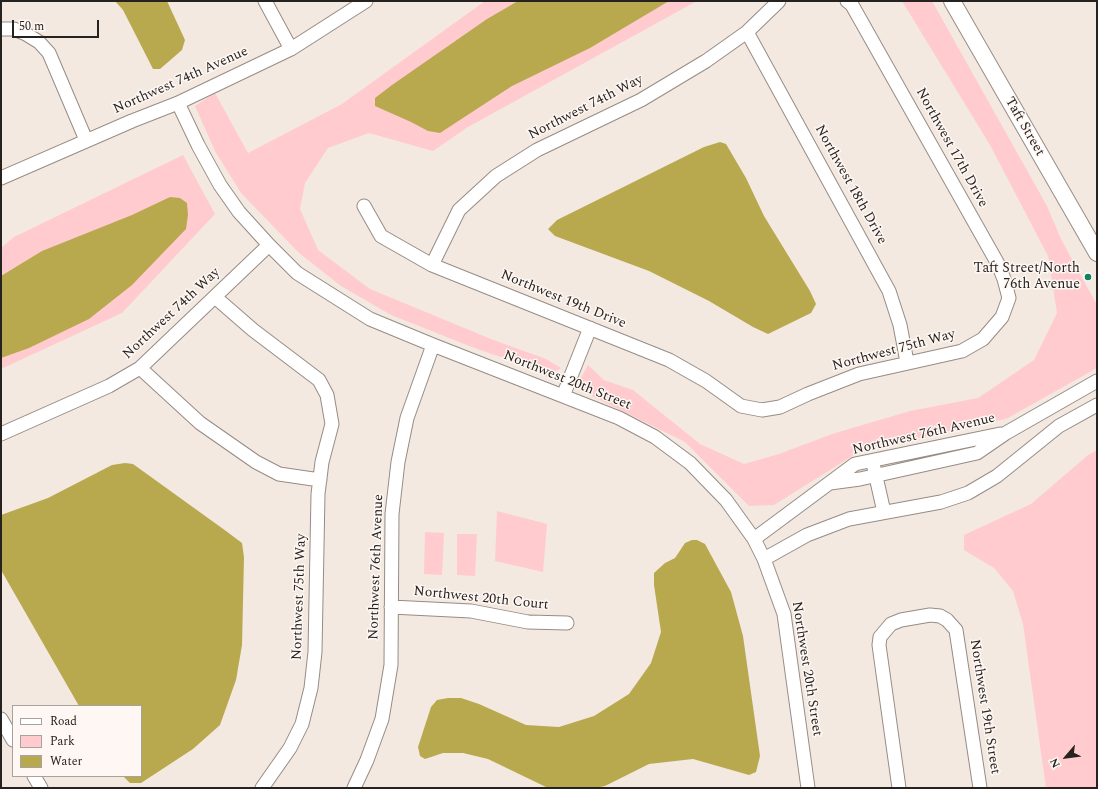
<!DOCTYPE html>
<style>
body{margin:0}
#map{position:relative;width:1098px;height:789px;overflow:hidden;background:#f4e9e1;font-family:Spectral,serif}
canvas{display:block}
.frame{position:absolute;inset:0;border:2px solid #26221f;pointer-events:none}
.legend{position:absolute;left:12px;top:705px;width:130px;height:72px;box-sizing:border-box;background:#fef7f3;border:1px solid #a8a29e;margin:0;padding:5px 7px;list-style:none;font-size:12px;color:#26221f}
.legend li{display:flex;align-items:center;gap:8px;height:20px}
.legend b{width:20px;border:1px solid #a8a29e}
.north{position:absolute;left:1046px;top:737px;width:40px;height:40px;-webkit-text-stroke:3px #fef7f3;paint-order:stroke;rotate:242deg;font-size:11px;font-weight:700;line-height:16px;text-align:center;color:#26221f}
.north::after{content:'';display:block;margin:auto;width:14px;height:18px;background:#26221f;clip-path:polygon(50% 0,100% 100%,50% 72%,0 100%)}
.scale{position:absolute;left:12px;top:20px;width:87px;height:18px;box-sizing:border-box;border:2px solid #26221f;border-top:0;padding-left:5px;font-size:12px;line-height:14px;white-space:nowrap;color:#26221f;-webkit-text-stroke:3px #fef7f3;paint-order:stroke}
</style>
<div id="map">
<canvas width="1098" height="789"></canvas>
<div class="frame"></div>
<ul class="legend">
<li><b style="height:5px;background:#fff"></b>Road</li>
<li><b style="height:11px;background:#ffcbcf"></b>Park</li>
<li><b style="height:11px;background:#b8a94f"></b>Water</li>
</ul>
<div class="north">N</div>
<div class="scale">50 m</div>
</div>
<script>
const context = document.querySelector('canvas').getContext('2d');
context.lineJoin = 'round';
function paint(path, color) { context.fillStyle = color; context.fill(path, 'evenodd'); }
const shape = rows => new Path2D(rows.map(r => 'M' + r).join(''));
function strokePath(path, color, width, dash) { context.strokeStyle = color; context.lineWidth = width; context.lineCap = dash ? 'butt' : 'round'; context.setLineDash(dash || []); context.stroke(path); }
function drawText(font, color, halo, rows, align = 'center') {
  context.font = font + ' Spectral,serif'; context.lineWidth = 3; context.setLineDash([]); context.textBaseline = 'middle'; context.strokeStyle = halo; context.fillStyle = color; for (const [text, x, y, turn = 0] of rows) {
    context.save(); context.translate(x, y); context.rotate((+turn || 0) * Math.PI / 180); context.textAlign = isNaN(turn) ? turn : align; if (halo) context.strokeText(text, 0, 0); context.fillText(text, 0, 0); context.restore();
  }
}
const green = shape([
 [485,1,697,1,468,127,433,151,369,133,328,148,305,183,300,209,318,250,370,289,491,339,546,359,561,368,546,377,531,367,477,349,391,315,341,286,299,253,241,193,215,151,195,106,215,93,248,153,342,104],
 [902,1,932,1,1047,206,1061,239,1097,305,1097,368,1006,419,862,450,774,505,749,506,685,442,588,394,578,383,588,365,604,380,633,390,700,444,744,464,779,454,832,434,910,411,978,398,1034,360,1057,313,1048,256,990,145],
 [183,155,215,214,122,313,1,369,1,248,14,237],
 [1097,450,1097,788,1046,788,1023,624,1013,591,994,568,964,550,964,535,1031,504,1088,455],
 [497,511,547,524,543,572,495,561],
 [425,532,444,533,442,575,424,574],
 [457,534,477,534,475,576,457,575]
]);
const water = shape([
 [115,1,167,1,185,40,182,50,160,69,153,69,123,10],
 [518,1,669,1,590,48,512,86,440,133,428,131,411,122,375,106,375,98,392,85,487,19],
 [720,142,726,144,746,178,764,216,810,291,816,304,811,313,768,334,753,327,709,301,649,271,555,236,548,229,557,220,704,147],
 [170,197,180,198,187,203,188,215,186,229,132,285,89,319,29,348,1,358,1,276,42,251,132,215],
 [125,463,133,464,226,531,242,543,244,557,242,645,236,680,220,725,193,749,141,783,130,783,123,776,141,776,141,706,79,706,1,570,1,515,48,498,112,465],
 [692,540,697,540,705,544,731,592,743,636,760,756,756,772,749,775,693,759,649,764,605,786,595,788,548,788,488,759,463,753,443,753,425,759,420,756,418,747,431,707,437,700,448,698,461,698,479,704,526,725,559,727,594,716,629,694,651,663,661,632,654,585,654,573,665,563,675,558,685,543]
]);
const minor = shape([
 [265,1,291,49],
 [1,29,14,29,26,34,39,42,49,53,86,140],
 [747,32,889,291,900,325,907,362],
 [178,103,198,145,220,185,239,212,269,245,297,273,370,319,433,345,619,418,655,437,690,463,726,500,754,539,764,559,784,614,808,788],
 [1,178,132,121,178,103,291,49,366,1],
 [364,206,381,236,432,265,669,360,706,381,741,406,762,410,780,407,808,394,859,374,962,351,983,339,1002,317,1009,298,1004,279,998,264,852,5,847,1],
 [432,265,459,210,496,176,537,150,641,100,706,61,747,32,779,1],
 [215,297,253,330,319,380,327,395,332,424,322,462,318,494,315,652,311,688,302,724,290,748,262,788],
 [140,368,200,423,256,462,279,474,320,480],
 [563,396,590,328],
 [1,434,109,386,140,368,269,245],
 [874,468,884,512],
 [830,483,860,479,977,453,1006,433,1097,381],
 [754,539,855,464,1000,434],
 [764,559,807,535,849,519,941,502,968,493,997,476,1059,426,1097,405],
 [391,607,471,611,528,622,567,623],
 [1,719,13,740],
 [34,776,41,788],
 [354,788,367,760,382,719,391,665,392,514,398,462,407,418,433,345],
 [899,788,879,645,880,637,891,624,901,620,930,615,940,616,947,620,956,630,980,788]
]);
const tertiary = shape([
 [952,1,1097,253]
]);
const markers = [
 [1088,277,4,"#118260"]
];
const streetNames = [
 ["Northwest 74th Avenue",181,81,-24],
 ["Northwest 74th Way",586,108,-27],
 ["Taft Street",1024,127,60],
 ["Northwest 17th Drive",951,148,61],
 ["Northwest 18th Drive",850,185,61],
 ["Northwest 19th Drive",563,300,22],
 ["Northwest 74th Way",172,314,-43],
 ["Northwest 75th Way",894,351,-15],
 ["Northwest 20th Street",567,381,22],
 ["Northwest 76th Avenue",924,435,-13],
 ["Northwest 76th Avenue",377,567,-88],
 ["Northwest 75th Way",300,597,-88],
 ["Northwest 20th Court",481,599,6],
 ["Northwest 20th Street",806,669,81],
 ["Northwest 19th Street",984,707,81]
];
const poiNames = [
 ["Taft Street/North",1080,269],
 ["76th Avenue",1080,285]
];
paint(green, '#ffcbcf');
paint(water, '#b8a94f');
strokePath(minor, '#968c85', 15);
strokePath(tertiary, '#968c85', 18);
strokePath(minor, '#fff', 13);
strokePath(tertiary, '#fff', 16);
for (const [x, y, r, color] of markers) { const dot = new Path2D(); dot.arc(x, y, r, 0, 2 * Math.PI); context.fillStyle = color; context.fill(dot); strokePath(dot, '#fef7f3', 1.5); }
drawText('14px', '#26221f', '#fef7f3', streetNames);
drawText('14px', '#26221f', '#fef7f3', poiNames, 'right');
</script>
